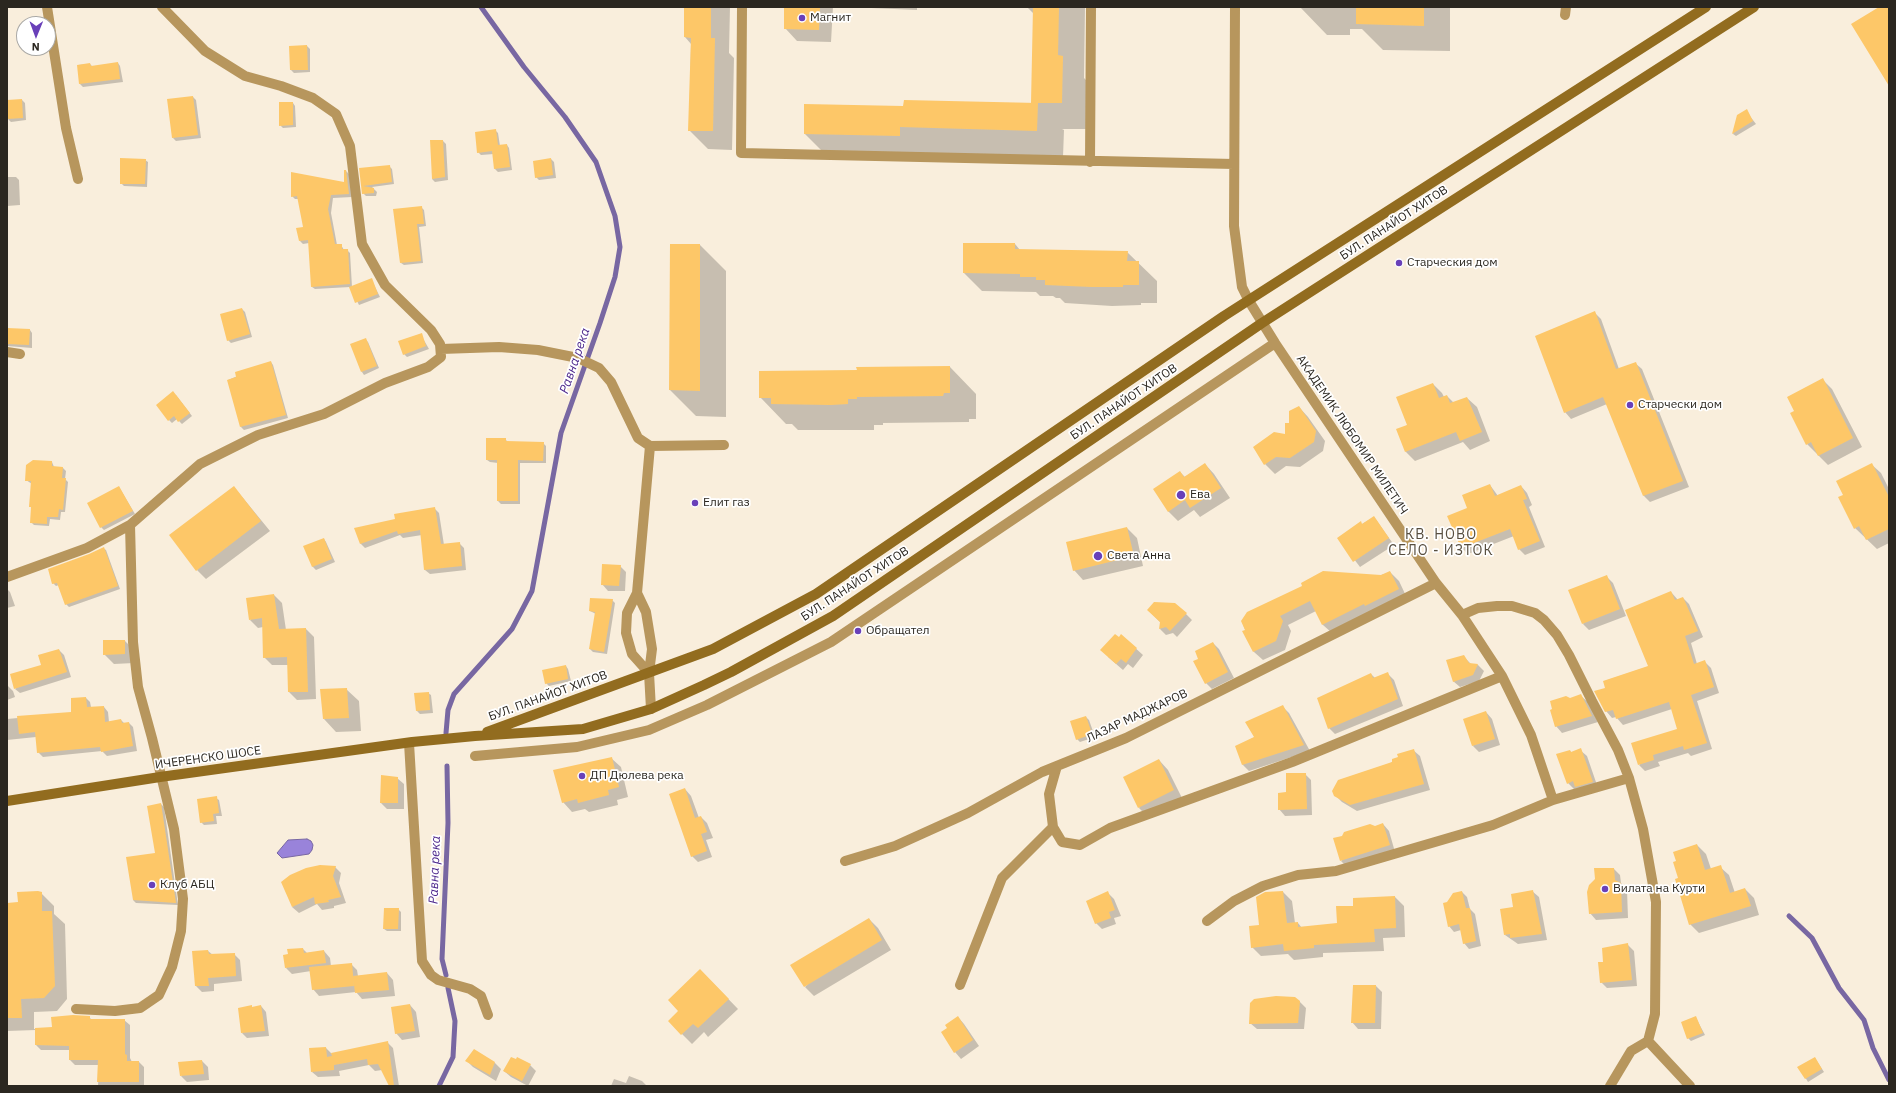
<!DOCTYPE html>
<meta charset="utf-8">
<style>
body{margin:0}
#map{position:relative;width:1896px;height:1093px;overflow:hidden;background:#f9eedc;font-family:"IBM Plex Sans",sans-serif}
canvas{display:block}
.frame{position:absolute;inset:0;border:8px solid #2b2720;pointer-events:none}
.north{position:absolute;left:16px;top:16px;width:40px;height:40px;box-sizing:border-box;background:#fff;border:1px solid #aaa9a6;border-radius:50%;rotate:181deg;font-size:11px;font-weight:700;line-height:16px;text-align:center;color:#2b2720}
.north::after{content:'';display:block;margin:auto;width:14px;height:18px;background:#6940b9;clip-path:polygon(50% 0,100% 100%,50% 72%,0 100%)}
</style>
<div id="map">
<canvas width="1896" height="1093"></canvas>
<div class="frame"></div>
<div class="north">N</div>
</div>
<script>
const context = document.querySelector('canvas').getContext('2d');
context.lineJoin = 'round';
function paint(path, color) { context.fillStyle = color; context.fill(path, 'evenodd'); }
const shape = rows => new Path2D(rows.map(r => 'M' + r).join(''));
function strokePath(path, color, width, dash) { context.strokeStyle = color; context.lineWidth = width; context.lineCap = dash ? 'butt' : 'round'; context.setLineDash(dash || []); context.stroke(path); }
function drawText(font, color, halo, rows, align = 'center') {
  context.font = font + ' "IBM Plex Sans",sans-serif'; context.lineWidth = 3.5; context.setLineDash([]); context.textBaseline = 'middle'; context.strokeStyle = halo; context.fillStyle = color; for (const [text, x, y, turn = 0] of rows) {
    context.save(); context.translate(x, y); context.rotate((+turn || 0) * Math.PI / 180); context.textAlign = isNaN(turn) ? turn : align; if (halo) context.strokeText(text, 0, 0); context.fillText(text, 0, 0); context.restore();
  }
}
const water = shape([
 [307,839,311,841,313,845,312,850,309,854,282,858,277,853,288,840,307,839]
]);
const shadow = shape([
 [685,7,730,7,729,53,734,58,732,150,708,149,689,130,691,44,685,37],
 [785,7,833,7,831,42,797,41,785,28],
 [848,7,917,7,917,10],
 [1027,7,1085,7,1084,78,1089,83,1088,129,1062,129,1064,130,1063,157,831,160,805,134,904,107,1032,104,1034,14],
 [1300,7,1450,7,1450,51,1383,50,1362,29,1350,29,1350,35,1327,35],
 [307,46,310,49,310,72,294,73,291,70],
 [118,63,120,66,123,82,83,87,80,84,78,65,90,64,93,67],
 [193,97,196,100,201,138,176,141,173,138],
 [22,100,25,103,26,120,11,122,8,119,7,101],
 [293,103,295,106,296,127,283,128,280,125],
 [1746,111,1756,124,1736,136,1733,134,1738,116],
 [495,130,498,133,500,146,507,145,509,148,512,170,498,172,495,169,494,154,481,155,478,152],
 [443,141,446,144,448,180,435,182,432,179],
 [551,159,554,162,556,178,539,180,536,177],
 [145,160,148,162,147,187,124,186,121,183],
 [389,166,392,169,394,184,372,187,377,192,376,196,366,196,363,193,360,169],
 [346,171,349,174,352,197,333,198,331,213,337,245,341,245,344,250,347,250,350,253,352,287,371,279,380,297,359,305,350,287,315,289,312,287,309,243,303,244,300,241,298,229,304,228,299,199,295,199,292,196,346,183],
 [7,177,16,177,19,180,20,205,7,206],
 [421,207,424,210,426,226,419,227,423,263,404,265,401,263],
 [1015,244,1020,250,1127,252,1157,281,1157,303,1141,303,1141,305,1112,306,1065,303,1060,298,1056,298,1053,296,1040,296,1036,292,982,291,964,273],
 [671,245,700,245,726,271,726,417,696,416,670,390],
 [242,309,245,312,252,337,231,343,228,340],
 [1595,313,1601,319,1619,369,1635,363,1642,369,1689,487,1650,502,1644,496,1607,404,1571,419,1565,412],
 [7,329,30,330,32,333,32,348,7,346],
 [421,335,429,349,407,357,404,354],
 [365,339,368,342,379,368,364,375,362,372],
 [271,362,273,365,288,418,244,430,241,427,228,380],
 [950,367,976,394,976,419,969,419,969,422,883,423,883,425,874,425,874,430,798,430,792,424,786,424,760,397,858,371],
 [1823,380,1832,389,1862,447,1828,465,1807,444,1795,411],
 [1433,384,1442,393,1444,397,1447,396,1454,403,1467,398,1477,407,1490,441,1470,450,1463,442,1415,461,1406,452,1397,430,1408,425],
 [176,395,192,416,182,424,177,419,172,423,169,420],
 [1299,407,1308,417,1325,441,1323,451,1300,467,1286,466,1275,474,1265,464,1286,435],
 [505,439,508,442,543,443,546,446,546,463,520,463,520,504,501,504,498,501,498,463,490,462,487,460],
 [52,462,54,467,63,468,66,471,65,479,68,482,65,512,61,512,60,520,50,519,49,526,34,525,31,522,32,509,30,506,32,484,26,480],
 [1205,464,1214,474,1230,498,1200,517,1194,510,1178,521,1168,511,1180,472,1185,477],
 [1871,464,1881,473,1889,489,1889,543,1877,549,1855,528,1839,498,1844,495],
 [1490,485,1498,496,1521,486,1527,493,1532,505,1529,507,1545,547,1525,555,1519,549,1514,536,1468,554,1462,548,1449,517,1468,509],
 [119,487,135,514,104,530,101,527],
 [234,487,270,531,206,579,197,570],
 [435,509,439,513,444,545,459,543,464,548,466,570,430,574,425,570,422,535,403,538,400,535,365,548,361,544,355,529,396,520],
 [1374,517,1394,545,1360,567,1338,538],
 [1127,528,1137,538,1143,566,1083,580,1074,570],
 [324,539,326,542,335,562,316,570,313,567,305,547],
 [103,548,106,550,120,589,69,607,66,604,59,585,56,586,53,583,90,555],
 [620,566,626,572,625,591,608,591,602,584],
 [1390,572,1399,581,1407,598,1332,633,1323,625,1316,611,1288,625,1291,631,1285,650,1263,660,1254,652,1242,622],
 [1606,576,1613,583,1626,616,1589,630,1583,624],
 [7,589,10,592,15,606,7,608],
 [1671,592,1678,600,1683,598,1689,604,1703,637,1691,643,1697,664,1705,662,1711,668,1719,693,1697,701,1712,749,1691,756,1688,753,1658,762,1660,766,1645,771,1639,765,1679,729,1672,709,1623,725,1616,717,1612,718,1606,711,1606,688,1650,666],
 [274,595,282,603,286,630,306,629,314,637,316,699,297,700,289,692,288,665,272,665,264,657,263,627,258,628,250,620],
 [612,600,615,603,607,654,593,652,590,649,596,614,590,611],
 [1148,610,1186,614,1192,620,1177,637,1173,633,1166,635,1160,629,1161,623],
 [1122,636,1143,655,1133,668,1128,664,1123,670,1108,657],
 [125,641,134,650,134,663,114,664,104,654],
 [1213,643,1219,649,1234,678,1212,689,1206,683,1200,659],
 [59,650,64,655,71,677,20,693,15,689],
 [1463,656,1471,664,1478,665,1484,671,1479,681,1460,687,1453,681],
 [566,666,568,669,571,681,549,686,546,683],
 [1387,673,1394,680,1403,706,1335,734,1329,728,1371,674,1375,678],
 [7,685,13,691,15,697,7,700],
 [346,689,359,701,361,731,336,732,324,719],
 [428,693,431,695,433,713,420,714,417,711,415,694],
 [1581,696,1588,702,1598,722,1562,733,1556,726],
 [86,698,90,702,91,707,104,707,108,712,109,722,121,720,124,723,129,723,133,727,137,751,107,756,102,751,43,757,38,752,36,737,7,740,7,719,72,713],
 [1283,707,1289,713,1310,751,1249,771,1243,765,1237,746,1255,737],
 [1486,712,1492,719,1500,745,1479,752,1473,746],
 [1086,717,1089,720,1095,737,1080,742,1077,739],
 [1413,750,1420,756,1430,790,1357,811,1342,802,1335,795],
 [1580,750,1587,756,1598,788,1574,789,1568,783,1570,751,1572,753],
 [611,758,621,767,628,797,617,800,618,805,589,812,585,809,572,812,563,802],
 [1159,760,1168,770,1183,800,1148,817,1139,808],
 [1305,774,1311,780,1312,815,1285,816,1279,809,1287,793],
 [397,778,404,784,404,809,387,809,381,803],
 [685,789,691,796,699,818,701,817,707,823,713,838,706,840,712,857,698,862,692,856],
 [216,798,219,800,222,816,216,816,217,824,204,825,201,822],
 [161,804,164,807,178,905,136,903,133,900,157,853],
 [1383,824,1389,831,1395,852,1347,867,1341,861],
 [1697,845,1706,854,1711,869,1720,867,1729,875,1735,893,1745,889,1754,898,1759,915,1699,933,1690,924,1679,879,1677,861],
 [335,867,341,873,339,883,346,903,334,906,334,908,322,910,317,904,299,913,292,907],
 [1614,869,1620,875,1621,883,1627,890,1628,918,1596,920,1590,913],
 [1532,891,1539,897,1547,940,1518,944,1505,935,1514,907],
 [1283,892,1292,901,1295,923,1298,923,1302,928,1338,924,1354,906,1395,897,1404,906,1405,937,1383,938,1384,951,1323,953,1323,957,1294,960,1288,954,1261,956,1252,947,1260,926,1265,893],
 [1462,892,1467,897,1470,909,1475,914,1481,946,1469,949,1464,943,1461,930,1454,932,1449,926,1447,903],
 [41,893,54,906,54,914,65,924,67,999,57,1011,34,1012,34,1029,53,1028,89,1017,92,1020,124,1020,130,1025,130,1058,132,1062,139,1062,144,1067,144,1086,98,1086,99,1065,75,1065,70,1060,70,1050,41,1050,36,1045,36,1030,7,1031,7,904,19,903],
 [1108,893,1114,899,1121,916,1114,918,1116,924,1102,929,1096,923],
 [398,909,401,912,401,931,387,931,384,929],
 [869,919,878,928,891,950,814,996,805,987],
 [1628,945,1634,951,1637,986,1607,988,1601,982],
 [303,949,307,953,324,951,330,958,331,966,351,964,357,970,358,976,387,973,393,980,395,996,362,999,356,992,319,996,313,989,311,971,292,974,286,968],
 [208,951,213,955,234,954,240,960,242,981,214,984,214,991,202,992,196,986],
 [710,980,738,1009,708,1037,704,1032,692,1044,669,1021],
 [1376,986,1382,992,1381,1029,1358,1029,1352,1022],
 [1299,1001,1306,1008,1304,1029,1257,1029,1250,1023],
 [410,1005,416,1012,420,1037,402,1040,396,1033],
 [261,1006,266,1012,269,1036,247,1038,242,1033],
 [958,1017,964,1024,979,1046,961,1059,955,1052,949,1029],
 [1696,1018,1705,1035,1691,1041,1688,1038],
 [387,1042,393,1048,399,1086,390,1086,382,1070,375,1071,369,1065,339,1071,340,1076,318,1077,312,1072,326,1048,332,1054],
 [474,1051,495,1063,501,1069,496,1081,473,1067,467,1061],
 [1815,1058,1824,1072,1808,1082,1799,1067],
 [202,1061,208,1067,209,1080,187,1082,181,1076],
 [516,1061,530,1065,536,1071,528,1086,511,1077,504,1071],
 [629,1076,642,1081,647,1086,611,1086,614,1079,626,1083]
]);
const stream = shape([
 [446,733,448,710,454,694,512,629,532,591,561,433,600,323,615,277,620,247,615,216,596,162,565,117,524,67,481,7],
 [1789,916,1812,938,1839,988,1864,1020,1873,1048,1889,1080],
 [446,975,442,959,448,823,447,766],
 [439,1086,453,1057,455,1021,448,988]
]);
const building = shape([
 [684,7,711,7,711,38,715,38,713,131,688,131,691,38,684,37],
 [784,7,820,7,819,30,784,29],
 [1033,7,1059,7,1058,55,1063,56,1062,103,1031,103],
 [1356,7,1424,7,1424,26,1356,24],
 [1879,7,1889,7,1889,86,1851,24],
 [307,45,308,70,290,70,289,46],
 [118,62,120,79,79,84,77,65,90,63,91,66],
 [193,96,198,135,172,138,167,99],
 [22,99,23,118,7,119,7,100],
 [904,100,1038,103,1037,131,900,127,900,136,804,134,804,104,903,106],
 [279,102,293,102,293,125,279,126],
 [1747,109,1753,121,1732,134,1737,115],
 [496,129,498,145,507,144,510,167,494,169,492,151,477,153,475,132],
 [430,140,443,140,445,177,432,179],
 [120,158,146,159,145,184,120,184],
 [551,158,553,175,535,178,533,161],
 [390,165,392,182,363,186,374,188,374,193,362,194,359,168],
 [344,170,346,170,349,194,331,195,328,209,335,244,342,244,342,249,348,249,350,284,311,287,308,240,299,241,296,228,303,227,297,196,291,197,291,172,344,182],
 [422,206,424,224,417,224,421,261,400,263,393,209],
 [963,243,1015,243,1015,249,1128,251,1127,261,1139,261,1139,285,1123,285,1123,287,1092,287,1045,285,1045,280,1036,280,1036,277,1020,277,1020,274,963,273],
 [670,244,700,244,700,391,669,390],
 [372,278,378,294,355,303,349,287],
 [242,308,250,334,227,341,220,314],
 [1595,311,1616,369,1636,362,1683,481,1643,496,1603,397,1564,413,1535,336],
 [7,328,30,329,29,345,7,344],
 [422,333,426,346,403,355,398,341],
 [366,338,377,366,361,372,350,344],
 [271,361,286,415,240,427,227,380,236,377,235,372],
 [950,366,950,393,944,393,943,396,857,397,857,399,848,399,848,404,831,405,771,404,771,398,759,398,759,371,857,370,856,367],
 [1823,378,1853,438,1818,456,1811,442,1806,445,1790,413,1794,411,1787,397],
 [1433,383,1439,398,1447,395,1450,403,1467,397,1482,432,1460,441,1456,432,1405,452,1396,429,1407,425,1396,397],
 [173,391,190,413,178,422,174,416,168,421,156,405],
 [1299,406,1316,431,1314,442,1290,458,1276,457,1264,465,1253,447,1274,432,1285,434,1285,423,1289,423,1289,411],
 [486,438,506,438,506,441,544,442,543,461,518,460,518,501,497,501,497,460,486,460],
 [33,460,52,461,52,466,63,467,62,478,66,478,63,510,59,509,58,517,47,517,47,524,30,523,31,507,29,507,31,481,25,481,26,465],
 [1205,463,1221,488,1190,508,1185,500,1168,512,1153,489,1180,471,1184,477],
 [1872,463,1889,497,1889,529,1866,540,1859,526,1854,529,1838,497,1843,495,1836,481],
 [1490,484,1495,496,1521,485,1527,499,1523,500,1540,541,1518,550,1510,529,1461,548,1447,516,1467,508,1462,495],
 [119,486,133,511,100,528,87,503],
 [234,486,261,521,196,571,169,535],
 [435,507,441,544,460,542,462,566,424,570,420,530,398,534,397,531,360,544,354,528,395,519,394,514],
 [1374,516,1389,538,1353,562,1337,538,1361,521,1362,524],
 [1127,527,1134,556,1073,571,1066,542],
 [324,538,332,559,312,567,303,546],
 [104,547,118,586,65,605,57,583,52,584,48,569,89,554],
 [602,564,621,565,619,586,601,585],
 [1323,571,1381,575,1390,571,1399,589,1365,606,1364,604,1322,625,1310,601,1280,616,1283,621,1276,641,1253,652,1242,631,1245,630,1241,621,1247,612,1302,586,1301,583],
 [1607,575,1620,609,1582,624,1568,590],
 [1671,591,1675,600,1683,597,1698,631,1685,636,1694,664,1705,660,1714,687,1691,695,1707,743,1684,750,1683,746,1653,755,1654,760,1638,765,1631,743,1677,729,1669,702,1616,719,1613,710,1605,712,1594,691,1605,688,1603,681,1648,666,1625,610],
 [274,594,279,629,306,628,308,692,288,692,287,657,263,658,262,618,249,620,246,598],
 [590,598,613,599,604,652,589,649,595,612,589,611],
 [1154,602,1175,603,1187,613,1170,631,1166,627,1159,629,1160,622,1147,610],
 [1115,634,1119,637,1121,634,1137,648,1126,663,1121,659,1116,664,1100,650],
 [103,640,125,640,125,654,103,655],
 [1213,642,1228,672,1205,684,1193,661,1198,659,1195,651],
 [59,649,67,672,14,689,10,674,41,665,38,655],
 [1464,655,1469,663,1478,664,1473,675,1453,682,1446,660],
 [566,665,568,679,545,684,542,670],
 [1388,672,1398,699,1328,729,1317,698,1371,673,1373,678],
 [347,688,349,718,323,719,320,689],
 [429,692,430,710,416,711,414,693],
 [1581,694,1592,716,1555,727,1550,710,1552,709,1550,701,1566,696,1570,698],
 [86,697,87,707,104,706,105,722,121,719,122,723,129,722,133,746,101,752,100,747,37,753,35,732,19,734,17,716,71,712,71,698],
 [1283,705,1304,745,1242,765,1235,746,1254,737,1245,722],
 [1486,711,1495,739,1472,746,1463,719],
 [1086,716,1092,734,1076,740,1070,721],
 [1581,748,1593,782,1575,787,1573,781,1567,784,1556,754,1570,750,1571,752],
 [1414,749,1424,784,1350,805,1334,796,1332,791,1338,780,1392,762,1392,759,1398,757,1397,754],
 [612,757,619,787,608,790,609,795,578,803,577,799,562,803,553,770],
 [1159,759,1174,790,1138,808,1123,777],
 [1286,773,1306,773,1307,809,1278,810,1278,793,1286,792],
 [381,775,398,777,398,803,380,803],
 [685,788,695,818,701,816,707,832,701,834,707,851,691,857,669,794],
 [217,796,219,813,213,814,214,821,200,823,197,799],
 [161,803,176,903,133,900,126,857,155,853,147,806],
 [1383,823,1390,845,1340,861,1333,838,1342,836,1344,832,1370,824,1375,826],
 [1697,844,1705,870,1721,865,1730,893,1745,888,1751,906,1689,925,1675,879,1678,878,1673,862,1676,861,1673,852],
 [320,865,336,866,333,876,341,897,328,900,329,902,315,904,314,897,292,907,281,882,290,875,306,868],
 [1594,868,1614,868,1615,880,1621,883,1622,912,1589,914,1587,892,1589,885,1595,879],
 [1533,890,1542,934,1510,938,1510,934,1504,935,1500,909,1513,907,1511,894],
 [38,891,42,892,42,911,52,911,55,986,44,998,21,999,22,1018,7,1018,7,903,18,902,17,892],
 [1108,891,1115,910,1109,912,1111,918,1095,924,1086,901],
 [1283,891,1287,923,1298,922,1298,927,1337,923,1336,906,1353,906,1353,898,1395,896,1396,928,1374,929,1375,942,1314,945,1314,948,1284,951,1283,944,1251,948,1249,926,1259,925,1256,897,1265,892],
 [1462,891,1466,908,1470,908,1476,941,1463,944,1459,924,1448,927,1443,903,1447,902,1453,893],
 [384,908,399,908,398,929,383,929],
 [869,918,882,940,804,987,790,965],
 [1628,943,1632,980,1600,983,1598,962,1603,962,1602,948],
 [303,948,304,953,324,950,326,963,285,968,283,955,288,954,287,949],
 [208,950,209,954,235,953,236,976,208,978,209,986,195,986,192,951],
 [352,963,354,986,312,990,309,967],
 [700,969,729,999,698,1028,693,1024,681,1035,668,1021,678,1011,668,1000],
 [387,972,389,990,355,993,353,976],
 [1353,985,1376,985,1375,1023,1351,1023],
 [1276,996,1295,997,1300,1001,1298,1023,1249,1024,1250,1003,1254,999],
 [410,1004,415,1031,395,1034,391,1007],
 [252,1005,252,1007,261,1005,265,1031,241,1033,238,1008],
 [73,1015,90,1016,90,1019,125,1019,125,1054,127,1055,127,1061,139,1061,139,1082,97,1082,98,1060,69,1060,69,1046,35,1045,35,1028,52,1027,51,1017],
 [958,1016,973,1040,954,1053,941,1032,947,1028,945,1025],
 [1696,1016,1703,1033,1687,1039,1681,1022],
 [388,1041,394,1086,389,1086,378,1064,368,1065,367,1059,334,1065,334,1070,311,1072,309,1048,326,1047,327,1057,332,1056,331,1053],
 [474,1049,495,1062,490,1075,465,1061],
 [511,1057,516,1059,517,1057,531,1064,522,1081,503,1071],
 [1815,1057,1822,1069,1805,1079,1797,1067],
 [202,1060,204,1074,180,1076,178,1062]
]);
const street = shape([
 [47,7,66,128,78,179],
 [742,7,741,153,1234,164],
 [1235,7,1234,226,1242,287,1249,301,1275,343,1436,583,1462,615,1478,608,1497,606,1512,606,1535,613,1544,620,1557,635,1569,655,1592,701,1618,750,1629,778,1643,829,1656,902,1655,1014,1648,1041,1631,1051,1610,1086],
 [1565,15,1566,7],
 [1090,162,1091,7],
 [441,349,499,347,538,350,578,358,599,368,611,382,638,438,650,446],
 [7,352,20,354],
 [130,525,200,464,258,435,324,414,385,383,428,367,441,357,440,344,431,330,385,285,362,244,350,146,336,114,313,98,281,86,245,76,205,51,162,7],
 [7,577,87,548,130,525,133,642,138,687,152,738,174,829,183,899,181,931,172,967,159,995,140,1008,115,1011,76,1009],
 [637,593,646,612,652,649,649,673,651,709],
 [1462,615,1502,676,1531,735,1553,800],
 [649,673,632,654,626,633,627,613,637,593,650,446,724,445],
 [409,743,422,961,431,975,438,980,470,989,481,996,488,1015],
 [475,756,577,747,649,730,707,705,831,642,1275,343],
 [1057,766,1049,794,1053,827,1062,842,1080,845,1110,828,1292,762,1502,676],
 [845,861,895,846,968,813,1042,772,1126,738,1436,583],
 [1207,921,1234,901,1263,886,1298,875,1336,871,1493,825,1553,800,1629,778],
 [960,985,1002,878,1053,827],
 [1648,1041,1690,1086]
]);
const secondary = shape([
 [487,732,713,649,816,594,1224,316,1706,7],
 [7,801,160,777,412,742,475,736,583,729,651,709,704,685,731,672,833,616,1262,323,1754,7]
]);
const markers = [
 [802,18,4,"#6940b9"],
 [1399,263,4,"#6940b9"],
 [1630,405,4,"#6940b9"],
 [1181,495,5,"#6940b9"],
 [695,503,4,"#6940b9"],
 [1098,556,5,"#6940b9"],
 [858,631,4,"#6940b9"],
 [582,776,4,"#6940b9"],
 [152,885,4,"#6940b9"],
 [1605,889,4,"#6940b9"]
];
const poiNames = [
 ["Магнит",810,18],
 ["Старческия дом",1407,263],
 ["Старчески дом",1638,405],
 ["Ева",1190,495],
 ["Елит газ",703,503],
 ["Света Анна",1107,556],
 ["Обращател",866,631],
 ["ДП Дюлева река",590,776],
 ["Клуб АБЦ",160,885],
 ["Вилата на Курти",1613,889]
];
const streetNames = [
 ["БУЛ. ПАНАЙОТ ХИТОВ",1394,223,-33],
 ["БУЛ. ПАНАЙОТ ХИТОВ",1124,402,-34],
 ["АКАДЕМИК ЛЮБОМИР МИЛЕТИЧ",1352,435,56],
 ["БУЛ. ПАНАЙОТ ХИТОВ",855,584,-33],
 ["БУЛ. ПАНАЙОТ ХИТОВ",548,696,-20],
 ["ЛАЗАР МАДЖАРОВ",1137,716,-25],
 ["ИЧЕРЕНСКО ШОСЕ",208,758,-8]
];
const waterNames = [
 ["Равна река",575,361,-71],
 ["Равна река",435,870,-88]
];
const quarterNames = [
 ["КВ. НОВО",1441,535],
 ["СЕЛО - ИЗТОК",1441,551]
];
paint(water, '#9983da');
strokePath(water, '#7867a2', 1);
paint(shadow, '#0003');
strokePath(stream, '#7867a2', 5);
paint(building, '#fdc768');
strokePath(street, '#b7965d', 10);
strokePath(secondary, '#926c1f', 10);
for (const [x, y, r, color] of markers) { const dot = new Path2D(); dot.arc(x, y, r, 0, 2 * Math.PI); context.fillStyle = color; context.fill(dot); strokePath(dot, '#fff', 1.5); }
drawText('12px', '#2b2720', '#fff', poiNames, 'left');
drawText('12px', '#2b2720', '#fff', streetNames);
drawText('italic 13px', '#4a258b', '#fff', waterNames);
context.letterSpacing = '1px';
drawText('14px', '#574e3f', '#fff', quarterNames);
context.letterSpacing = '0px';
</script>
